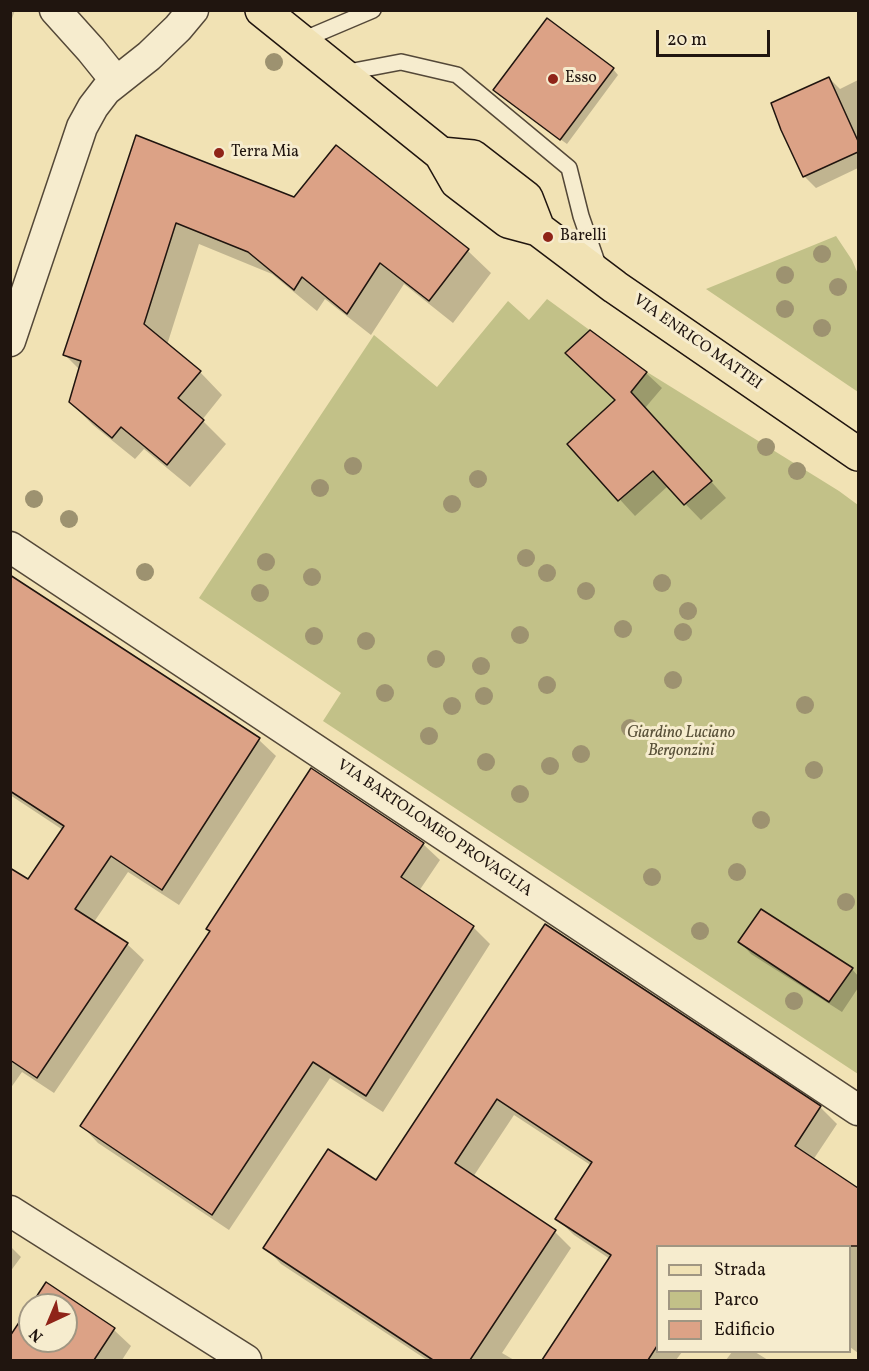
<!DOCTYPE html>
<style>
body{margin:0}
#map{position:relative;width:869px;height:1371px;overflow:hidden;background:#f1e2b4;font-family:Vollkorn,serif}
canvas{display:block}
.frame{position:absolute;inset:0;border:12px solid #20150f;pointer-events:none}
.legend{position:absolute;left:656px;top:1245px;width:195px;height:108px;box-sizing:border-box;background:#f6ecce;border:2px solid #a09682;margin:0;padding:8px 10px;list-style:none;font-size:18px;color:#20150f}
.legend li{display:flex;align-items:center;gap:12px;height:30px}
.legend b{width:30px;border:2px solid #a09682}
.north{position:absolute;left:18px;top:1293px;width:60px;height:60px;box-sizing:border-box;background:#f6ecce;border:2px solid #a09682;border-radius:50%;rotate:224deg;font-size:16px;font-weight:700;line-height:24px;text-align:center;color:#20150f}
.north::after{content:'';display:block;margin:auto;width:21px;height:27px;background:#8f2418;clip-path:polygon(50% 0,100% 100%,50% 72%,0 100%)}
.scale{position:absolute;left:656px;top:30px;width:114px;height:27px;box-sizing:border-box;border:3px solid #20150f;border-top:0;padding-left:8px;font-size:18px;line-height:21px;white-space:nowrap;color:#20150f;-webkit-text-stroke:4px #f6ecce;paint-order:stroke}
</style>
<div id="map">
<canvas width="869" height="1371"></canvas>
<div class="frame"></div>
<ul class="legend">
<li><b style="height:8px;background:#f1e2b4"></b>Strada</li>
<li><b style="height:16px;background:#c2c188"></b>Parco</li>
<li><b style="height:16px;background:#dca286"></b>Edificio</li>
</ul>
<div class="north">N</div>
<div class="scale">20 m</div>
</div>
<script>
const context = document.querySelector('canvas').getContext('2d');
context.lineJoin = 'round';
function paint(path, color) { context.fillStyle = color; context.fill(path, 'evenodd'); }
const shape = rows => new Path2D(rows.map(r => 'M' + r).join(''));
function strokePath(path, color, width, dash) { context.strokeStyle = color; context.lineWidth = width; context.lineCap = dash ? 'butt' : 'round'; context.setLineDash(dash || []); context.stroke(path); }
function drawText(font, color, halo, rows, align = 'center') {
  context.font = font + ' Vollkorn,serif'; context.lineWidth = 6; context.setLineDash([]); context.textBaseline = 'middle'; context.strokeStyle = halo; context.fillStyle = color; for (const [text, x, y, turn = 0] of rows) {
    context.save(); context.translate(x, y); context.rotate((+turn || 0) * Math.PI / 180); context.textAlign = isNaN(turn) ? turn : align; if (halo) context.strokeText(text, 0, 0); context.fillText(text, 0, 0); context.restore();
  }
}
const green = shape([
 [836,236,852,260,858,274,858,392,706,289],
 [547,299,647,372,839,491,858,505,858,1074,323,721,341,693,199,598,374,335,437,387,508,301,529,320]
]);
const shadow = shape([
 [10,10,15,10,10,24],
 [613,69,618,75,567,144,500,96,495,90],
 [829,78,840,89,858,80,858,168,816,188,804,176],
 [137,137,294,199,337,147,468,251,491,273,453,323,404,284,371,335,325,299,317,311,272,274,199,244,167,345,200,372,222,395,202,420,226,444,190,487,144,449,135,459,93,425,70,402,80,370,65,355],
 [590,332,646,373,662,388,645,408,726,498,701,520,668,486,635,516,569,444,616,400],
 [10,577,259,740,276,756,179,905,128,872,94,922,127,944,144,960,54,1093,22,1072,10,1089,10,870,29,881,63,830,10,795],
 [423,844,440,860,419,891,473,927,490,944,383,1112,330,1078,229,1230,98,1143,82,1126],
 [545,926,820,1107,837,1124,813,1160,858,1189,858,1353,850,1347,850,1246,658,1246,658,1352,682,1352,676,1360,544,1360,610,1259,574,1235,557,1219,592,1166,514,1115,473,1177,555,1232,571,1248,502,1353,514,1360,427,1360,281,1264,265,1247,377,1182],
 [740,942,852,969,858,976,858,988,842,1012,751,954],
 [10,1246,21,1257,10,1272],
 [46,1284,114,1330,131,1346,122,1360,10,1360,10,1332,14,1334,30,1309,30,1341,66,1341,66,1305,33,1305],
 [732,1352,755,1352,768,1360,726,1360]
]);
const building = shape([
 [547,18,614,68,560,140,493,90,547,18],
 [829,77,858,141,858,152,803,177,781,130,771,103,829,77],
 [136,135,294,197,336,145,469,249,429,301,380,263,347,314,302,277,294,290,248,252,176,223,144,324,201,371,178,398,204,420,167,465,121,427,112,438,69,402,81,361,63,355,136,135],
 [590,330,647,372,631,392,712,481,684,505,653,471,618,501,567,444,615,400,565,353,590,330],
 [10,575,260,738,162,890,111,856,75,909,128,943,37,1078,10,1060,10,868,28,879,64,826,10,791,10,575],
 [311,768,424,843,401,877,474,926,366,1096,313,1062,212,1215,80,1126,210,931,206,929,311,768],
 [761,909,853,968,829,1002,738,942,761,909],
 [545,924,821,1106,795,1146,858,1188,858,1246,657,1246,657,1346,648,1360,542,1360,611,1255,555,1219,592,1162,497,1099,455,1163,556,1230,470,1360,433,1360,263,1248,328,1149,376,1180,545,924],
 [46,1282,115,1328,94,1360,10,1360,10,1336,30,1306,30,1341,66,1341,66,1305,31,1305,46,1282]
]);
const service = shape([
 [300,41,373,10],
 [343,73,401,62,457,75,569,168,581,216,599,268]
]);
const minor = shape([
 [55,10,91,50,116,81],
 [10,341,82,127,93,107,106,90,149,56,178,28,193,10],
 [10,547,858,1110],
 [10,1211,246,1360]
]);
const primary = shape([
 [262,10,441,154,457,182,508,221,538,229,615,287,858,454],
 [441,154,473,157,526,198,538,229]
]);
const trees = [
 [274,62],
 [822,254],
 [785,275],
 [838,287],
 [785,309],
 [822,328],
 [766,447],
 [353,466],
 [797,471],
 [478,479],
 [320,488],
 [34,499],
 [452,504],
 [69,519],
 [526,558],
 [266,562],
 [145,572],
 [547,573],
 [312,577],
 [662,583],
 [586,591],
 [260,593],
 [688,611],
 [623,629],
 [683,632],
 [520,635],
 [314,636],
 [366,641],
 [436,659],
 [481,666],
 [673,680],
 [547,685],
 [385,693],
 [484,696],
 [805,705],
 [452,706],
 [630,728],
 [429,736],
 [581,754],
 [486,762],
 [550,766],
 [814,770],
 [520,794],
 [761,820],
 [737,872],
 [652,877],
 [846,902],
 [700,931],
 [794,1001]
];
const markers = [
 [553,79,6,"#8f2418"],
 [219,153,6,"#8f2418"],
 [548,237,6,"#8f2418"]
];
const poiNames = [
 ["Esso",565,79],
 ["Terra Mia",231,153],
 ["Barelli",560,237]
];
const streetNames = [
 ["VIA ENRICO MATTEI",697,343,35],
 ["VIA BARTOLOMEO PROVAGLIA",434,829,34]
];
const parkNames = [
 ["Giardino Luciano",681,734],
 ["Bergonzini",681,752]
];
paint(green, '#c2c188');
paint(shadow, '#0003');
paint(building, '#dca286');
strokePath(building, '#20150f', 1.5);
strokePath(service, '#544838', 18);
strokePath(minor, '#544838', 33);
strokePath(primary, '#20150f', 36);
strokePath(service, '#f6ecce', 15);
strokePath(minor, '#f6ecce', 30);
strokePath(primary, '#f1e2b4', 33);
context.fillStyle = '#9d9270';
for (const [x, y] of trees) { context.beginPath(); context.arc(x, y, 9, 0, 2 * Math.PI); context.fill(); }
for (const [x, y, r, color] of markers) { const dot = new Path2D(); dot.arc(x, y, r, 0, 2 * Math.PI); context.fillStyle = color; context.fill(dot); strokePath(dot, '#f6ecce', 2); }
drawText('16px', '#20150f', '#f6ecce', poiNames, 'left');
drawText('16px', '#20150f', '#f6ecce', streetNames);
drawText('italic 16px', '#595139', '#f6ecce', parkNames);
</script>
